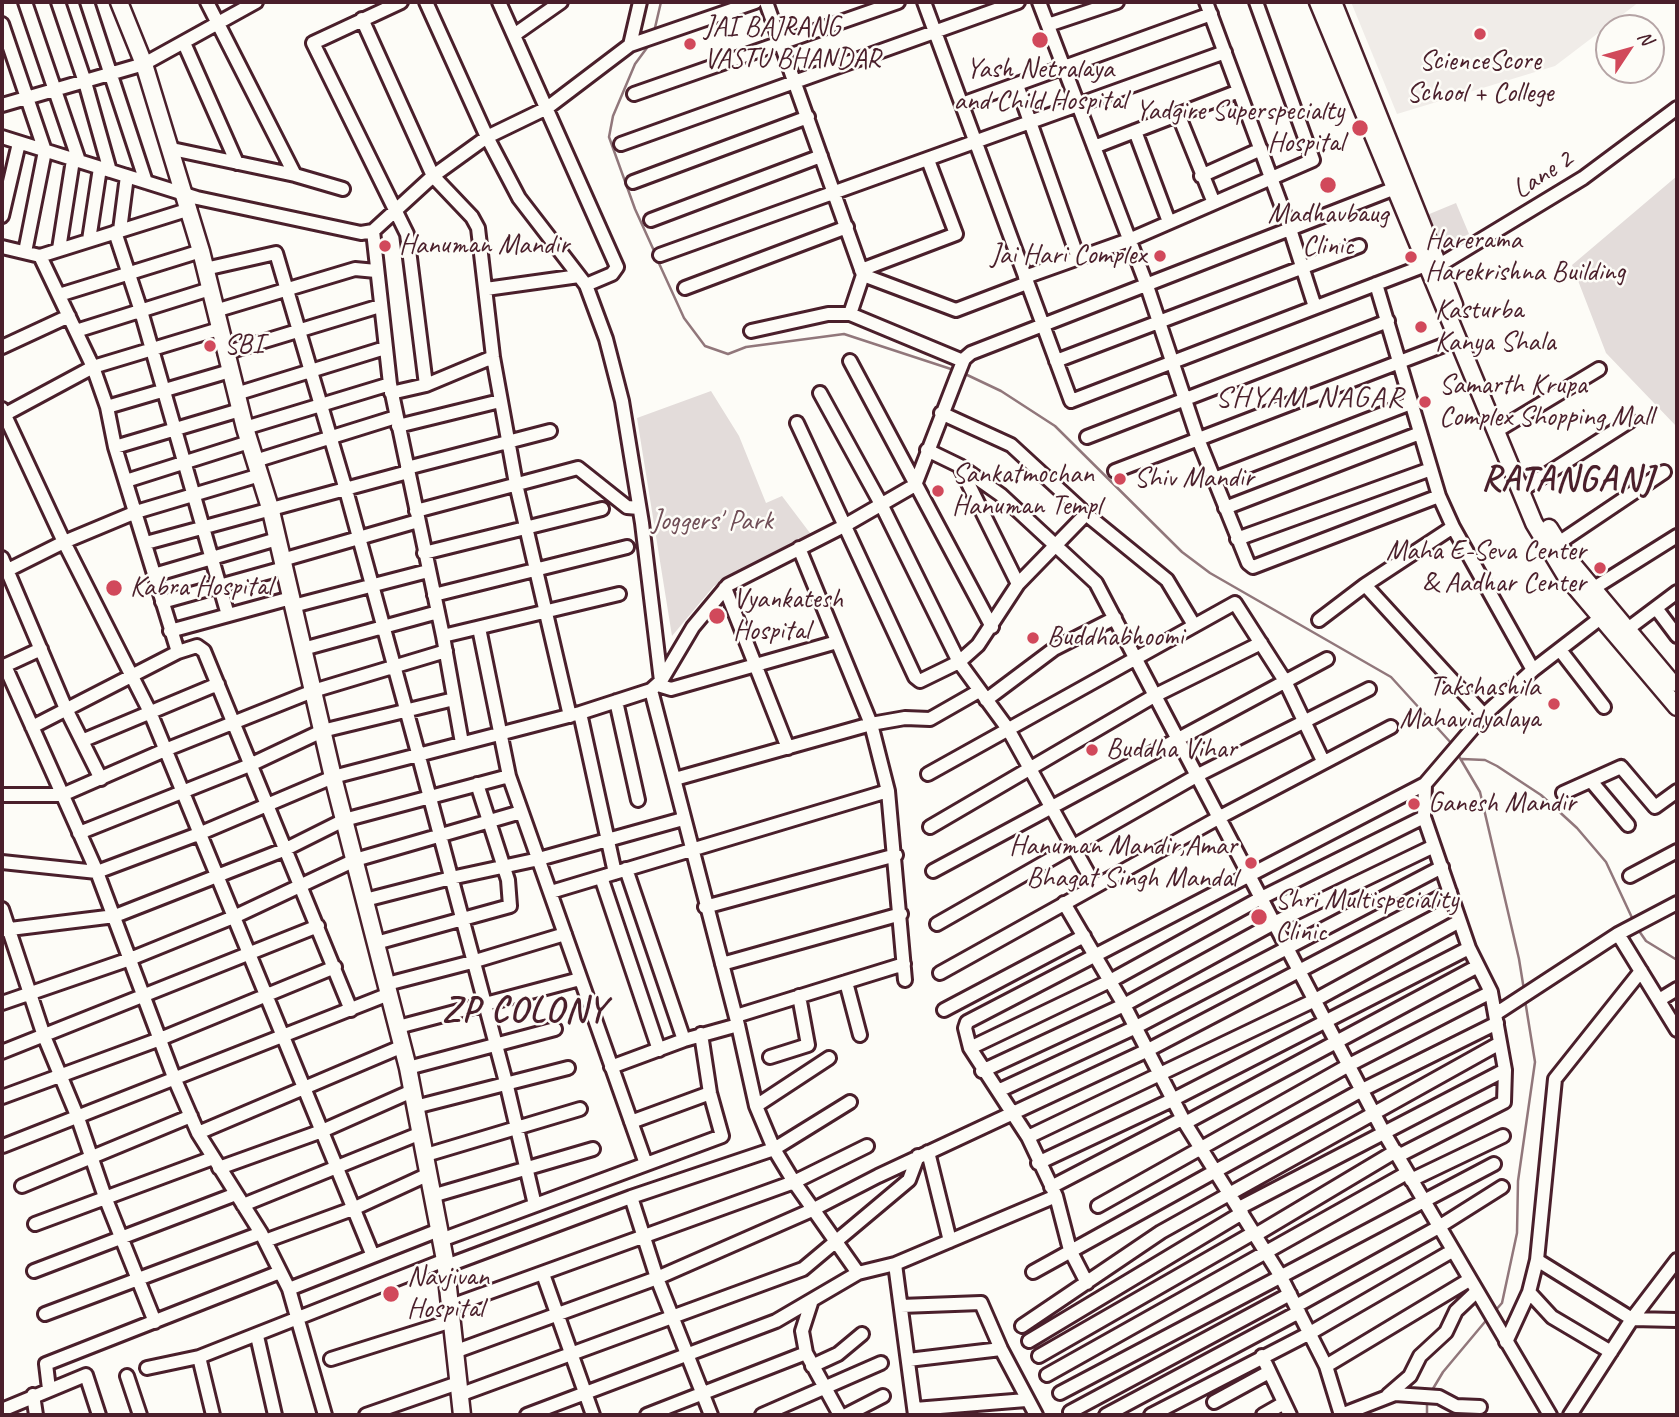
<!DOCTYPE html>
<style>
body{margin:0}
#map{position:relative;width:1679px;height:1417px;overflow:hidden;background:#fdfcf7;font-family:Caveat,sans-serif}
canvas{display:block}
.frame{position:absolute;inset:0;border:4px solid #4a1f2b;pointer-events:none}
.north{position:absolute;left:1595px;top:14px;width:70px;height:70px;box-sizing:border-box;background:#fdfcf7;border:2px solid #b5a4a5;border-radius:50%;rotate:54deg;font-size:19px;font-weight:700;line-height:28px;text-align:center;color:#4a1f2b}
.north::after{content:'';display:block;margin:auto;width:24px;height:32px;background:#d1495b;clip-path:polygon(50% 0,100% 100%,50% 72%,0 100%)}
</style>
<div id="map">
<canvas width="1679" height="1417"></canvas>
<div class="frame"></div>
<div class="north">N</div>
</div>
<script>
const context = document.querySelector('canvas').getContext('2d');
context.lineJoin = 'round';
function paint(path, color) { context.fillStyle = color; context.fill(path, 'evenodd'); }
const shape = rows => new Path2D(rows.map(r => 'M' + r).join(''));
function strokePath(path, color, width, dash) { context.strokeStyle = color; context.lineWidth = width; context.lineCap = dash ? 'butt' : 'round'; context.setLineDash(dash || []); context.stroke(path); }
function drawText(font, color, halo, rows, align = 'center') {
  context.font = font + ' Caveat,sans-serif'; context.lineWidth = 5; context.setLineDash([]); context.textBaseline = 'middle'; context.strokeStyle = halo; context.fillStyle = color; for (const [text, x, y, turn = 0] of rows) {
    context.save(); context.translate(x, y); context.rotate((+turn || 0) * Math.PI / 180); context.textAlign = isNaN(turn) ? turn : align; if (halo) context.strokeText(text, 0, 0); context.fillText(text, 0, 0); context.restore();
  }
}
const built = shape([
 [1351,2,1639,2,1555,66,1397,114]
]);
const green = shape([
 [1677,176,1677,427,1606,353,1572,265],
 [1456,203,1469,234,1442,247,1427,215],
 [711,391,739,436,766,503,782,496,813,537,714,586,672,636,637,418]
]);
const stream = shape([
 [654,32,661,2],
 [652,41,635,64,613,116,609,137,635,209,655,253],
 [657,259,684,318,705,346,728,354,746,347,844,334,957,371],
 [963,373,1001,391,1055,426,1182,552,1210,573,1391,677,1452,744],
 [1457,753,1480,792,1519,959,1524,990],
 [1462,759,1485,760,1497,766,1541,795,1577,828,1606,862,1634,922],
 [1637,928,1646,941,1677,960],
 [1494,1312,1502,1303,1517,1233,1518,1181,1535,1062,1525,1000],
 [1431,1392,1443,1372,1489,1317],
 [1427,1415,1427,1401]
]);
const minor = shape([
 [25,2,79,161],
 [58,2,85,82,110,171],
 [87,2,146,182],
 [207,2,295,175],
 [401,2,313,43,407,234,426,385],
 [426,2,487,137,519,198,586,285,606,339,622,401,642,523,661,681],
 [499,2,617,267,612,274,586,285],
 [766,2,863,275,850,314,963,361],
 [924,2,1071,401,1426,265],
 [1039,2,1147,286,1198,439,1248,563,1253,567,1439,496],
 [1206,2,1290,229,1315,307],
 [362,19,433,176,472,217,478,228,493,357,516,484,570,716],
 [2,24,45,151,25,252],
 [1048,25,1117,2],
 [514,35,561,2],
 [184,43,237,163],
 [630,45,640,2],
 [1017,85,1078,258],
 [634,94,898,2],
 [962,104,1211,14],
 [2,105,144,64,256,2],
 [1178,114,1214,203],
 [1135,131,1169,222],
 [2,137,197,198,361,233,373,231,433,176,487,137,547,108,630,45,755,2],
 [621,144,1018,2],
 [1094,147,1239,91],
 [172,149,295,175,343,189],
 [1201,176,1261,149],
 [633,182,808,117],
 [2,216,19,143],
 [651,220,821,156],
 [120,230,127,176],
 [373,231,390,384,443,636,462,743],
 [115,232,141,311,228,615],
 [89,240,100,168],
 [2,247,40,256,190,209],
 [59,249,73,160],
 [660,255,1225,52],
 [40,256,93,367,107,407,115,447,178,652],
 [205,269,276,253,346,490,418,753,507,1086,535,1205],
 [1433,269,1583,178,1677,108],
 [861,270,956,234,928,160],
 [863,275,956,310,1027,283],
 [1025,277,1129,240,1313,160,1256,2],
 [1376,284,1439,496,1453,527,1533,670],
 [685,288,847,227],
 [486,289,579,276],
 [59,295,201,251],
 [215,311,355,269,376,271],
 [76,331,210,289],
 [751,331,828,314,850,314],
 [2,347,69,316],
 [225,353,380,306],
 [850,361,992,627],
 [1056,361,1359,246],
 [391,393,426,385,493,357],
 [820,393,881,504,959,662,1008,729,1095,886],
 [236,394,385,348],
 [107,407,230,371],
 [2,409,64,542,150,712,373,1256],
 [941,413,1011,445,1086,514,1167,580,1194,625],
 [2,416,93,367,219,329],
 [797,423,915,677,920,681,959,662,978,645,1018,584,1086,514],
 [398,426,500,401],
 [1503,427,1599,369],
 [245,428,390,384],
 [1087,437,1388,321],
 [115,447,240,410],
 [927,450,960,466,1001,495,1096,583,1383,1131,1550,1415],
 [255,461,396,417],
 [407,468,550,431],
 [961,469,1018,584],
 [1115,471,1457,340],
 [1214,479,1411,403],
 [126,481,249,442],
 [1528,486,1630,421],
 [1225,508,1420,433],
 [416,511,578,468,627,507,639,508],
 [1237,539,1431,469],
 [146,543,408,472],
 [1557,544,1664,472],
 [799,548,871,724,888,791,905,980],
 [424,553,602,509],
 [2,558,66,709,101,779],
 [282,560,418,521],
 [2,573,64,542,136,512,260,475],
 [154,575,277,539],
 [1365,585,1484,715],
 [725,588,788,748],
 [1586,593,1677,536],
 [434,595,627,547],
 [162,602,284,568],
 [293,606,428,571],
 [1656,608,1677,636],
 [1319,620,1365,585,1453,527],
 [479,628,509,776,646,1164],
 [170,631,291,598],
 [1621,634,1677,592],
 [443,636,619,594],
 [303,649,438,612],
 [1560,650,1604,707],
 [5,666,97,872,175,1080,198,1133,261,1233,289,1289,325,1415],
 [2,667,41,649],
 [658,685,671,689,837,642],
 [651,690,738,1025,756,1106,829,1058],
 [986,700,1054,649,1115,618],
 [616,701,638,800],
 [580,713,615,873],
 [32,727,178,652,197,646,204,651,351,1010],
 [84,740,218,684],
 [928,774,1235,603,1285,681,1323,761],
 [675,779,871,724,905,718,930,719,979,691],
 [1591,781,1628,825],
 [1563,793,1621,767,1655,807,1677,791],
 [2,795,62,795,165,750,313,691,446,651],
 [930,827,1154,696,1261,643],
 [79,833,250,765,322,731,454,699],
 [2,862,97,872,201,833,333,777,580,713,651,690,661,681,693,627,728,585,844,526,915,485,956,379,964,359,971,353,1403,185],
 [626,869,684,1040],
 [933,871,1327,659],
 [1630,876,1677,851],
 [601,877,659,1050],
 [551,892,888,791],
 [365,900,451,878,539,859,683,819],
 [1064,903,1124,1005,1185,1123,1280,1275,1326,1366,1341,1415,1395,1394,1439,1397,1456,1406,1480,1407],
 [705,907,896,855],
 [2,909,44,1036,78,1118,105,1197,155,1322],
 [937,924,1198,775,1369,689],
 [2,930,115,916,286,849,344,820,509,776],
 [1618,934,1677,1030],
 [376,943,510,906,508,880,477,784],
 [722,964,901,914],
 [940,973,1220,817,1391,727],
 [846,982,860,1035],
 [387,984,472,962,565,934],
 [1659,1000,1677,989],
 [2,1003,130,959,236,916,355,860,521,812],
 [944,1010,1084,936],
 [1497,1013,1618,934,1677,903],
 [736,1016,904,964],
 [398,1027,580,979],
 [970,1048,1110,981,1261,898,1424,817],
 [2,1052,318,926],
 [770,1057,808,1045,799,996],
 [611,1067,684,1040,738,1025],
 [408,1068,555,1029],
 [982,1071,1124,1005,1274,923,1434,846],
 [998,1091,1136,1027,1442,867],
 [2,1097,160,1039,335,967],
 [756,1106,774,1149,794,1182,858,1273],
 [415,1107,568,1068],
 [631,1122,710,1093],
 [1185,1123,1478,966],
 [198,1133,403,1046],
 [1028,1137,1315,1000,1458,922],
 [3,1146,389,994],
 [928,1152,950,1241],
 [426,1155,580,1109],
 [1398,1156,1504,1102,1505,1070,1491,992,1469,948,1424,817,1425,784],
 [1038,1163,1172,1100,1469,948],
 [219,1168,322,1131,412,1091],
 [1411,1180,1503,1136],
 [22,1186,191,1116],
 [1051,1187,1182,1119],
 [432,1196,593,1149],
 [631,1197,657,1278,711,1415],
 [243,1205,421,1133],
 [1098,1206,1349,1065,1491,992],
 [1239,1208,1505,1070],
 [35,1224,213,1158],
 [1257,1234,1396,1151],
 [441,1240,722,1136,710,1093,701,1034],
 [265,1241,355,1208,429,1174],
 [1537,1260,1632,1319,1677,1320],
 [895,1264,915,1415],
 [446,1266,631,1197,774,1149,850,1102],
 [34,1271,236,1194],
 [1033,1272,1362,1090,1497,1023],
 [543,1274,593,1415],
 [1087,1283,1070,1250,1056,1196,1028,1137,970,1048,965,1028,967,1022,1425,784,1484,715,1533,670,1607,613],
 [289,1289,439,1230],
 [1529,1292,1552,1317,1611,1352],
 [812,1300,802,1331,806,1353,840,1415],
 [451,1306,794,1182,867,1146],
 [901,1306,981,1303,1001,1349,1036,1415],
 [1296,1306,1437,1228,1502,1187],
 [45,1314,261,1233],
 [1022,1326,1161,1232,1500,1043],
 [257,1336,275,1415],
 [1029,1341,1242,1213],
 [1506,1342,1529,1292,1537,1260,1555,1079,1641,971],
 [454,1352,657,1278,812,1210,878,1176,1148,1050,1450,892],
 [1039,1356,1255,1232],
 [1262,1356,1290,1415],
 [199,1357,213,1415],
 [331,1359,452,1321],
 [908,1360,1001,1349],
 [812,1366,838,1354,862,1334],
 [1326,1366,1469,1280],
 [147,1368,199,1357,445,1260],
 [1047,1375,1407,1173],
 [127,1376,140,1415],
 [49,1389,46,1364,280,1272],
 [1060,1393,1494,1164],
 [33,1395,36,1415],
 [459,1395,803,1269,909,1180,918,1156],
 [1388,1395,1410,1376,1420,1356,1446,1332,1456,1311,1476,1292],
 [1214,1402,1269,1372],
 [915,1409,1026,1400],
 [2,1410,86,1375,99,1415],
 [1070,1412,1290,1294],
 [366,1415,458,1383],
 [527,1415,776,1321,858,1273,895,1264,1056,1196],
 [647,1415,806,1353],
 [762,1415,881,1363],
 [846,1415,883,1396],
 [1106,1415,1299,1312],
 [1151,1415,1310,1333,1452,1251],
 [1263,1415,1284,1403],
 [1570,1415,1632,1319,1677,1260]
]);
const major = shape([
 [119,2,144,64,201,251,245,428,271,511,333,777,408,1068,445,1260,462,1415],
 [1318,2,1534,523,1566,576,1677,707],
 [1333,2,1454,305],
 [1549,528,1569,560,1672,683]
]);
const markers = [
 [1480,34,7,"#d1495b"],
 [1040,40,9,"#d1495b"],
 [690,44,7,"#d1495b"],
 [1360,128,9,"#d1495b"],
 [1328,185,9,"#d1495b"],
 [385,246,7,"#d1495b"],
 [1160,256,7,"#d1495b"],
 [1411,257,7,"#d1495b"],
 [1421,327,7,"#d1495b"],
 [210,346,7,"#d1495b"],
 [1425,402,7,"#d1495b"],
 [1120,479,7,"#d1495b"],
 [938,491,7,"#d1495b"],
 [1600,568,7,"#d1495b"],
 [114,588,9,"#d1495b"],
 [717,616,9,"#d1495b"],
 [1033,638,7,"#d1495b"],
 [1554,704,7,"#d1495b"],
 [1092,750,7,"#d1495b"],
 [1414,804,7,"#d1495b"],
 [1251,863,7,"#d1495b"],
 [1259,917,9,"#d1495b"],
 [391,1294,9,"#d1495b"]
];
const poiNames = [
 ["JAI BAJRANG",704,28],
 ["VASTU BHANDAR",704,60],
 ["ScienceScore",1480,62,"center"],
 ["School + College",1480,94,"center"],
 ["Yash Netralaya",1040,70,"center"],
 ["and Child Hospital",1040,102,"center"],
 ["Yadgire Superspecialty",1344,112,"right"],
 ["Hospital",1344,144,"right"],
 ["Madhavbaug",1328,215,"center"],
 ["Clinic",1328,247,"center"],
 ["Harerama",1425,241],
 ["Harekrishna Building",1425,273],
 ["Hanuman Mandir",399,246],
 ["Jai Hari Complex",1146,256,"right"],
 ["Kasturba",1435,311],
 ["Kanya Shala",1435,343],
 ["SBI",224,346],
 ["Samarth Krupa",1439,386],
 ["Complex Shopping Mall",1439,418],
 ["Sankatmochan",952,475],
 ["Hanuman Templ",952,507],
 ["Shiv Mandir",1134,479],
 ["Maha E-Seva Center",1586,552,"right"],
 ["& Aadhar Center",1586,584,"right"],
 ["Kabra Hospital",130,588],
 ["Vyankatesh",733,600],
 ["Hospital",733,632],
 ["Buddhabhoomi",1047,638],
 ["Takshashila",1540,688,"right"],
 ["Mahavidyalaya",1540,720,"right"],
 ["Buddha Vihar",1106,750],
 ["Ganesh Mandir",1428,804],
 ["Hanuman Mandir,Amar",1237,847,"right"],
 ["Bhagat Singh Mandal",1237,879,"right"],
 ["Shri Multispeciality",1275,901],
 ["Clinic",1275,933],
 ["Navjivan",407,1278],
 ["Hospital",407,1310]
];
const streetNames = [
 ["Lane 2",1543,175,-33]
];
const parkNames = [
 ["Joggers' Park",712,522]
];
const neighbourhoodNames = [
 ["SHYAM NAGAR",1310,398]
];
const districtNames = [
 ["RATANGANJ",1568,481],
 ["ZP COLONY",525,1012]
];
paint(built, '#f0ece8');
paint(green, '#e3dcda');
strokePath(stream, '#91777b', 2.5);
strokePath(minor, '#4a1f2b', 18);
strokePath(major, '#4a1f2b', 21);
strokePath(minor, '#fdfcf7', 12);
strokePath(major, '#fdfcf7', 16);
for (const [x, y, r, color] of markers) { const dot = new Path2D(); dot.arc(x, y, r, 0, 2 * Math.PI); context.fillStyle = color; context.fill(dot); strokePath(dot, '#fdfcf7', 2.5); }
drawText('28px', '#4a1f2b', '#fdfcf7', poiNames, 'left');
drawText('28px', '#4a1f2b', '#fdfcf7', streetNames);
drawText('28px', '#704e57', '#fdfcf7', parkNames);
context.letterSpacing = '2px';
drawText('30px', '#4a1f2b', '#fdfcf7', neighbourhoodNames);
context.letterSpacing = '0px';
context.letterSpacing = '2px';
drawText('bold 35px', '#4a1f2b', '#fdfcf7', districtNames);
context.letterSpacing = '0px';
</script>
